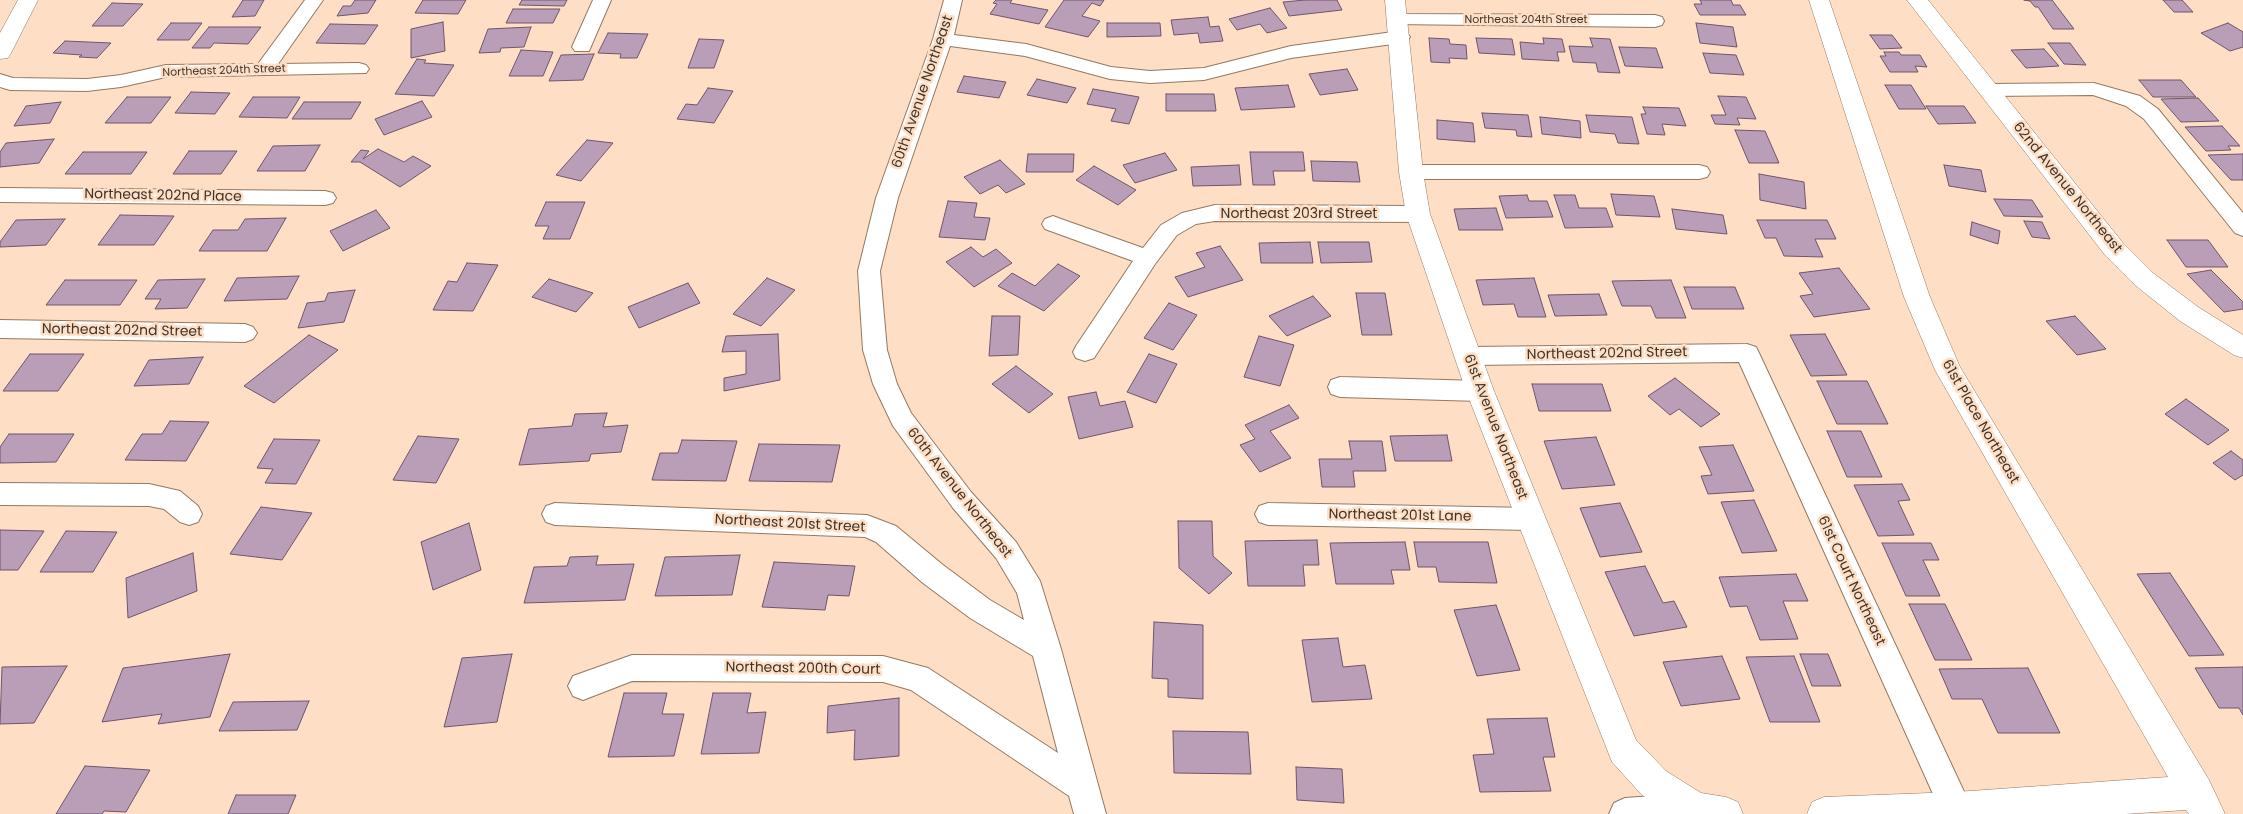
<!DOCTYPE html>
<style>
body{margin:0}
canvas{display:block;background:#fedfc5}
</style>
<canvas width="2243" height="814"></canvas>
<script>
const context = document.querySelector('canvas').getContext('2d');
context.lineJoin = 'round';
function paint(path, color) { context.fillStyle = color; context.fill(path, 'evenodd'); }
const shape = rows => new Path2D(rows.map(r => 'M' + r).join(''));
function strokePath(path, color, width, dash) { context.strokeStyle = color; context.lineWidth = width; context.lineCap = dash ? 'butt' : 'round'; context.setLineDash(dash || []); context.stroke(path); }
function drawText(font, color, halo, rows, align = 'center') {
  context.font = font + ' Poppins,sans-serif'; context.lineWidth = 5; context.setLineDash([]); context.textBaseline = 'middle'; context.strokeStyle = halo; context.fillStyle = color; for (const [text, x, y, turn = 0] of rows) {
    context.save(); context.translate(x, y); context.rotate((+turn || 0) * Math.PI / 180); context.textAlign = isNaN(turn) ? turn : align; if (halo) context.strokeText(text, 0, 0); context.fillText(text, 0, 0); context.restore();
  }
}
const building = shape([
 [243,0,264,0,255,16,232,17,243,0],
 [355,0,376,0,368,13,337,16,343,6,351,6,355,0],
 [423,0,466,0,458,14,415,13,423,0],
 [522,0,567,0,564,6,519,5,522,0],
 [996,0,1012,0,1010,3,1048,10,1039,24,990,14,997,4,993,3,996,0],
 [1064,0,1104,0,1100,6,1092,3,1082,16,1100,21,1088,37,1045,27,1064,0],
 [1305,0,1337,0,1342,10,1289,16,1283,2,1305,0],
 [1700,0,1731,0,1733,5,1740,5,1746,15,1700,15,1694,4,1702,4,1700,0],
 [2024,0,2052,0,2074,29,2053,29,2038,7,2035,7,2030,1,2024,0],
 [2163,0,2182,0,2193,12,2174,12,2163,0],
 [112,3,143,4,123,26,92,26,112,3],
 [1270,8,1287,28,1267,33,1260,24,1237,30,1229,19,1270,8],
 [513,9,560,9,553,23,506,23,513,9],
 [1208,17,1210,27,1219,26,1223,41,1200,43,1198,33,1174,35,1171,20,1208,17],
 [443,22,445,51,411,58,411,29,443,22],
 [171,23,202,23,189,40,157,40,171,23],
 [1107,23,1160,23,1161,36,1107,37,1107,23],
 [1696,23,1733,27,1737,47,1700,43,1696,23],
 [2228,23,2243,32,2243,47,2230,51,2201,33,2228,23],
 [330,24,378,25,365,44,316,43,330,24],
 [209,27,261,27,248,44,214,43,210,48,192,48,209,27],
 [531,27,524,47,501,48,500,52,479,53,488,29,531,27],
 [608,33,648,34,637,58,620,58,621,54,598,53,608,33],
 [1870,35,1892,35,1902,48,1880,49,1870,35],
 [1429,38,1449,39,1450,44,1466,45,1467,59,1449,58,1450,63,1431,62,1429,38],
 [1476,38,1512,39,1515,55,1479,53,1476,38],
 [1543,38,1562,39,1565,52,1557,52,1559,61,1522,59,1520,42,1544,44,1543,38],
 [1590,38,1610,39,1620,73,1598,72,1596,63,1573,62,1569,46,1593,47,1590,38],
 [699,39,724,40,714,68,688,68,699,39],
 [65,41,111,43,97,58,79,57,82,55,53,53,65,41],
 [2048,43,2070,43,2086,65,2064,64,2048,43],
 [1619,47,1656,48,1663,68,1625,66,1619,47],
 [2044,49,2059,66,2026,68,2011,50,2044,49],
 [521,50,553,52,543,76,509,76,521,50],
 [1884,52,1899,52,1901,55,1920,55,1927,67,1915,66,1918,72,1890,72,1880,56,1886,56,1884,52],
 [1703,53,1736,55,1744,75,1710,73,1703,53],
 [594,54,583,80,549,81,561,55,594,54],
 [417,59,426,60,424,63,454,65,434,96,395,94,417,59],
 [1347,69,1358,90,1320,95,1309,74,1347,69],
 [964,76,1006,82,999,98,957,92,964,76],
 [1037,79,1076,88,1067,103,1027,95,1037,79],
 [2139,80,2181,80,2196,97,2153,97,2139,80],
 [1288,85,1295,107,1241,110,1235,88,1288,85],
 [1885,85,1911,85,1926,109,1899,109,1885,85],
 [708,88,733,91,714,123,677,119,686,104,697,105,708,88],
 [1093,89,1139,97,1129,124,1111,121,1116,109,1087,104,1093,89],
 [191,92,230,93,215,114,175,113,191,92],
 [1166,94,1214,94,1216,111,1166,111,1166,94],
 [1718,96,1746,97,1756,119,1737,118,1740,125,1715,124,1711,115,1726,115,1718,96],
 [127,97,171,97,151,123,105,123,127,97],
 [253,97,300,97,287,118,239,117,253,97],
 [2198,98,2219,121,2181,122,2161,99,2198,98],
 [422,101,432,117,384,135,375,119,422,101],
 [61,102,50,123,14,126,26,106,61,102],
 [304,102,361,102,351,119,292,119,304,102],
 [1926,106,1964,106,1976,123,1938,124,1926,106],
 [1643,107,1679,108,1686,126,1662,124,1665,135,1647,134,1641,114,1646,114,1643,107],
 [1482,113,1528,115,1532,137,1517,136,1516,130,1485,128,1482,113],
 [1586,115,1632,117,1639,144,1618,143,1615,134,1590,132,1586,115],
 [1540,117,1580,121,1581,138,1542,134,1540,117],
 [1437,120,1473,123,1475,142,1437,139,1437,120],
 [2222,126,2240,146,2228,146,2231,150,2206,151,2185,127,2222,126],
 [1735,130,1765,131,1779,163,1749,163,1735,130],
 [54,139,39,163,0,167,0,152,6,143,54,139],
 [587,140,613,143,581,181,556,175,587,140],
 [320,145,305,171,257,171,273,146,320,145],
 [378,149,404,162,413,156,431,166,400,187,360,162,351,162,361,150,369,151,363,159,378,149],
 [189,151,237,151,221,174,173,174,189,151],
 [83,152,147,152,131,174,65,174,83,152],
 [1250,152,1303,152,1305,171,1273,171,1275,185,1253,185,1250,152],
 [1165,153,1177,170,1135,183,1123,165,1165,153],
 [1028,154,1074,154,1073,172,1026,172,1028,154],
 [2243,154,2243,180,2231,180,2208,155,2243,154],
 [1000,160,1025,184,1006,193,998,185,980,194,964,177,1000,160],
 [1311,161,1357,162,1360,182,1313,181,1311,161],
 [1239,165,1241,185,1193,186,1191,167,1239,165],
 [1944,165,1981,170,1986,192,1949,186,1944,165],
 [1094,166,1136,190,1118,205,1076,180,1094,166],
 [1759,174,1804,182,1806,209,1760,200,1759,174],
 [1611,194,1654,196,1660,217,1616,215,1611,194],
 [1527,195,1529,201,1547,201,1553,217,1506,218,1499,196,1527,195],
 [1554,195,1575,195,1579,208,1606,208,1613,227,1565,228,1554,195],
 [1994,199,2032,200,2043,217,2004,216,1994,199],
 [948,201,977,203,974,217,990,218,985,240,939,237,948,201],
 [546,202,585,202,570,239,543,239,549,226,535,226,546,202],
 [1496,208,1503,230,1459,230,1454,209,1496,208],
 [1672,209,1723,215,1727,234,1676,229,1672,209],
 [376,210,390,228,343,251,330,231,376,210],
 [120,215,174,216,154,245,98,245,120,215],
 [286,218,267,251,199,251,213,230,238,230,245,219,286,218],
 [65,219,46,245,0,247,0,242,16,220,65,219],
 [1757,220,1827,220,1836,239,1815,239,1823,257,1784,256,1776,238,1765,238,1757,220],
 [2024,221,2042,222,2050,239,2032,237,2024,221],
 [1972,222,2000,231,1998,244,1970,235,1972,222],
 [2167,240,2208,240,2228,267,2186,267,2167,240],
 [1310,242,1313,263,1261,263,1259,243,1310,242],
 [1318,242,1369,242,1372,262,1321,263,1318,242],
 [1220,246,1243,280,1188,297,1175,277,1205,267,1196,253,1220,246],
 [971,247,983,257,996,249,1012,263,974,287,946,262,971,247],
 [467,263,498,265,473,311,433,310,448,281,457,282,467,263],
 [1058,264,1080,276,1044,311,998,286,1012,273,1035,286,1058,264],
 [1839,268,1870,309,1814,317,1800,296,1813,294,1799,273,1839,268],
 [2211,270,2243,302,2243,309,2224,312,2187,274,2211,270],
 [299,276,287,299,224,301,237,278,299,276],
 [767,278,795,290,761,326,733,314,767,278],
 [1534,278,1546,317,1518,317,1514,304,1483,305,1476,280,1534,278],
 [205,279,187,308,155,309,161,299,145,299,158,280,205,279],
 [549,279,593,293,576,312,532,297,549,279],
 [65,280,137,280,120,305,46,305,65,280],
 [1671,280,1686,318,1656,318,1651,306,1622,306,1612,281,1671,280],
 [688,283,700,303,639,328,628,307,688,283],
 [1684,287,1735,287,1744,309,1692,309,1684,287],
 [355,290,344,322,298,328,307,303,325,301,328,293,355,290],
 [1356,293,1385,293,1392,335,1362,335,1356,293],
 [1599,294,1607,315,1555,316,1548,295,1599,294],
 [1313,296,1331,316,1287,336,1269,316,1313,296],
 [1169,303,1197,315,1173,350,1144,338,1169,303],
 [992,316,1020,316,1018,355,989,356,992,316],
 [2075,316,2106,349,2077,355,2046,321,2075,316],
 [778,334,780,380,724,391,724,378,746,374,746,351,722,352,726,336,778,334],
 [1825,334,1847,375,1811,376,1790,335,1825,334],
 [309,335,338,350,274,403,244,386,309,335],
 [1259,336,1294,345,1280,386,1244,377,1259,336],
 [30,354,84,354,58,391,3,391,30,354],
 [1149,354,1177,364,1156,403,1127,392,1149,354],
 [203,357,189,384,134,386,149,360,203,357],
 [1016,366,1053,394,1029,413,992,384,1016,366],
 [1675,378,1720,414,1701,427,1679,409,1670,415,1648,396,1675,378],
 [1817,381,1867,381,1888,424,1837,424,1817,381],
 [1532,384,1602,384,1611,411,1539,411,1532,384],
 [1096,392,1100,406,1125,401,1133,427,1079,439,1068,397,1096,392],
 [2186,399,2229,430,2208,445,2165,414,2186,399],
 [1289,405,1299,418,1270,431,1291,458,1260,472,1240,445,1255,439,1245,425,1289,405],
 [607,413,603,427,628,425,621,452,591,454,589,461,519,465,529,429,572,426,575,414,607,413],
 [170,421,209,422,186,461,125,460,142,434,162,434,170,421],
 [1827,431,1861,431,1882,477,1847,477,1827,431],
 [9,434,74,434,56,462,0,463,0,447,9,434],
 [1447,435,1452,461,1395,461,1390,436,1447,435],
 [418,436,459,439,436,483,393,480,418,436],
 [1596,437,1615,485,1562,489,1544,441,1596,437],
 [274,439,320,440,296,484,265,483,273,469,257,468,274,439],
 [682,440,737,441,726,481,652,480,660,453,678,453,682,440],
 [1349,441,1382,441,1386,471,1353,471,1355,487,1322,487,1319,459,1352,459,1349,441],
 [759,444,840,445,832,482,749,481,759,444],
 [1733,445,1754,491,1708,494,1701,476,1712,475,1699,447,1733,445],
 [2231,451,2243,460,2243,475,2235,480,2213,463,2231,451],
 [1902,484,1910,500,1898,501,1914,535,1878,536,1854,485,1902,484],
 [1754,500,1777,551,1742,553,1721,502,1754,500],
 [1620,503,1642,552,1600,557,1580,508,1620,503],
 [261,507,312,513,282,560,230,554,261,507],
 [1178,521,1212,521,1213,556,1232,573,1209,594,1179,568,1178,521],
 [469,523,481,570,433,590,421,542,469,523],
 [0,530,44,531,18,570,0,570,0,530],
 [66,531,117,532,93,572,40,572,66,531],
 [1317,540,1319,565,1303,565,1305,586,1248,586,1245,541,1317,540],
 [1405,542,1410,570,1391,570,1394,584,1336,584,1330,543,1405,542],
 [1414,542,1488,542,1497,583,1439,582,1436,567,1418,567,1414,542],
 [1882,543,1931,543,1939,560,1923,560,1940,596,1906,596,1882,543],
 [193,553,197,591,128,618,126,578,193,553],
 [740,555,732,595,655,596,665,557,740,555],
 [598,556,596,565,634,564,625,600,524,603,534,567,567,566,570,557,598,556],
 [774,562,855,566,849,596,828,595,825,610,762,607,774,562],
 [1645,566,1663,603,1674,601,1687,627,1634,636,1605,572,1645,566],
 [2170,573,2224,655,2189,656,2137,574,2170,573],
 [1796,574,1808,601,1783,601,1798,639,1760,640,1747,606,1730,607,1719,577,1796,574],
 [1909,604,1945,604,1972,660,1935,660,1909,604],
 [1496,605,1520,670,1477,676,1454,610,1496,605],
 [1154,622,1203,625,1203,699,1168,697,1168,679,1152,678,1154,622],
 [1338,638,1343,667,1365,665,1372,699,1312,702,1302,640,1338,638],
 [230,654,210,717,158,724,162,714,102,722,123,668,230,654],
 [512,654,497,722,444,727,462,658,512,654],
 [1800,654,1828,654,1841,686,1812,686,1800,654],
 [1722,656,1740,699,1681,706,1663,662,1722,656],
 [1794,656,1820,722,1770,722,1746,657,1794,656],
 [67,666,34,723,0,724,2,667,67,666],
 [2243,667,2243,715,2239,708,2219,708,2195,668,2243,667],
 [2028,668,2060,733,1998,733,1982,699,1952,699,1939,669,2028,668],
 [624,693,667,693,662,714,684,714,674,756,608,757,624,693],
 [713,693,751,693,747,713,766,712,759,753,701,754,713,693],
 [899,698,899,756,854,760,855,730,827,733,828,706,899,698],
 [309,701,297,730,219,731,233,702,309,701],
 [1547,718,1555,757,1543,757,1551,791,1480,792,1473,755,1494,754,1487,719,1547,718],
 [1173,731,1248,732,1251,774,1174,773,1173,731],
 [85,766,150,770,126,812,104,811,102,814,56,814,85,766],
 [1296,767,1342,769,1344,803,1297,800,1296,767],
 [236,795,296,795,288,814,228,814,236,795]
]);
const street = shape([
 [305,0,323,0,278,64,359,63,366,65,369,69,366,73,166,77,121,87,87,91,10,90,0,87,0,74,13,78,87,79,121,75,166,65,258,64,305,0],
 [593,0,611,0,589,51,575,51,572,47,593,0],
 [944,0,962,0,954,35,1026,44,1111,67,1150,71,1204,68,1291,46,1400,31,1407,33,1410,37,1407,41,1400,43,1291,58,1204,80,1150,83,1110,79,1025,56,950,46,898,198,880,271,887,350,897,384,911,413,971,492,1016,542,1040,581,1061,649,1106,814,1074,814,1069,796,911,690,883,682,632,681,583,700,573,696,568,686,573,676,632,655,883,656,928,668,1058,753,1033,656,970,618,923,583,876,542,865,537,555,525,546,522,542,514,546,506,555,503,867,515,896,526,943,565,990,600,1024,620,1017,593,996,558,953,508,893,426,873,384,863,350,858,271,876,198,933,39,944,0],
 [1397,14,1655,15,1662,17,1664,21,1662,25,1655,27,1390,24,1388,20,1390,16,1397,14],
 [2094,83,2140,96,2158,109,2243,213,2243,236,2235,233,2144,119,2126,106,2093,95,1989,96,1982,94,1979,90,1982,86,1989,84,2094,83],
 [1411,165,1699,165,1707,167,1710,172,1707,177,1699,179,1411,179,1403,177,1400,172,1403,167,1411,165],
 [0,188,325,191,333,193,336,198,333,203,325,205,0,202,0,188],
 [1215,205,1418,206,1426,209,1429,214,1426,219,1418,222,1215,221,1196,224,1177,235,1155,264,1094,358,1085,361,1076,358,1073,352,1076,346,1133,261,1045,229,1042,224,1045,219,1053,216,1061,219,1143,248,1161,225,1182,213,1215,205],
 [0,320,245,324,253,327,257,333,253,339,245,342,0,338,0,320],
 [1747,344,1756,347,1759,353,1967,798,1972,809,1970,814,1942,814,1739,362,1468,365,1459,363,1456,356,1459,349,1468,347,1747,344],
 [1340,377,1480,381,1489,384,1492,391,1489,398,1480,401,1340,397,1331,394,1328,387,1331,380,1340,377],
 [0,483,149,484,180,491,198,506,202,514,198,522,189,525,180,522,164,509,149,506,0,505,0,483],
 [1268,503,1531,508,1540,511,1544,519,1540,527,1531,530,1268,525,1259,522,1255,514,1259,506,1268,503],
 [1696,793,1707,798,1712,809,1710,814,1609,814,1614,803,1625,798,1696,793]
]);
const secondary = shape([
 [18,0,38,0,11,53,8,58,0,59,0,33,18,0],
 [1385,0,1405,0,1423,172,1430,214,1494,391,1636,740,1666,771,1701,793,1726,797,1738,802,1743,814,1672,814,1642,795,1612,762,1466,391,1406,214,1399,172,1385,0],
 [1809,0,1829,0,1930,297,1960,367,2209,780,2225,814,2189,814,2186,810,2125,814,1807,814,1812,802,1824,797,1956,792,2168,777,1935,370,1904,297,1809,0],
 [1907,0,1928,0,2123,243,2153,273,2198,307,2243,335,2243,358,2234,355,2180,321,2135,285,2105,255,1907,0]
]);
const farStreetnames = [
 ["Northeast 204th Street",1526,20],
 ["Northeast 204th Street",224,71,-2]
];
const streetNames = [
 ["60th Avenue Northeast",923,92,-71],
 ["62nd Avenue Northeast",2067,188,51],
 ["Northeast 202nd Place",163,196,1],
 ["Northeast 203rd Street",1299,214],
 ["Northeast 202nd Street",122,331,1],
 ["Northeast 202nd Street",1607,354,-1],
 ["61st Place Northeast",1980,422,60],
 ["61st Avenue Northeast",1495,427,69],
 ["60th Avenue Northeast",959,493,52],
 ["Northeast 201st Lane",1400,516,1],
 ["Northeast 201st Street",790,524,3],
 ["61st Court Northeast",1851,581,65],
 ["Northeast 200th Court",803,669,1]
];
paint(building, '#ba9eb7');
strokePath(building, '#6e556c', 1);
strokePath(street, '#947860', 2);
strokePath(secondary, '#947860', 1);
paint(street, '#fff');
paint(secondary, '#fff');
drawText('11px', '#40342a', '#fedfc5', farStreetnames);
drawText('14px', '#40342a', '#fedfc5', streetNames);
</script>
